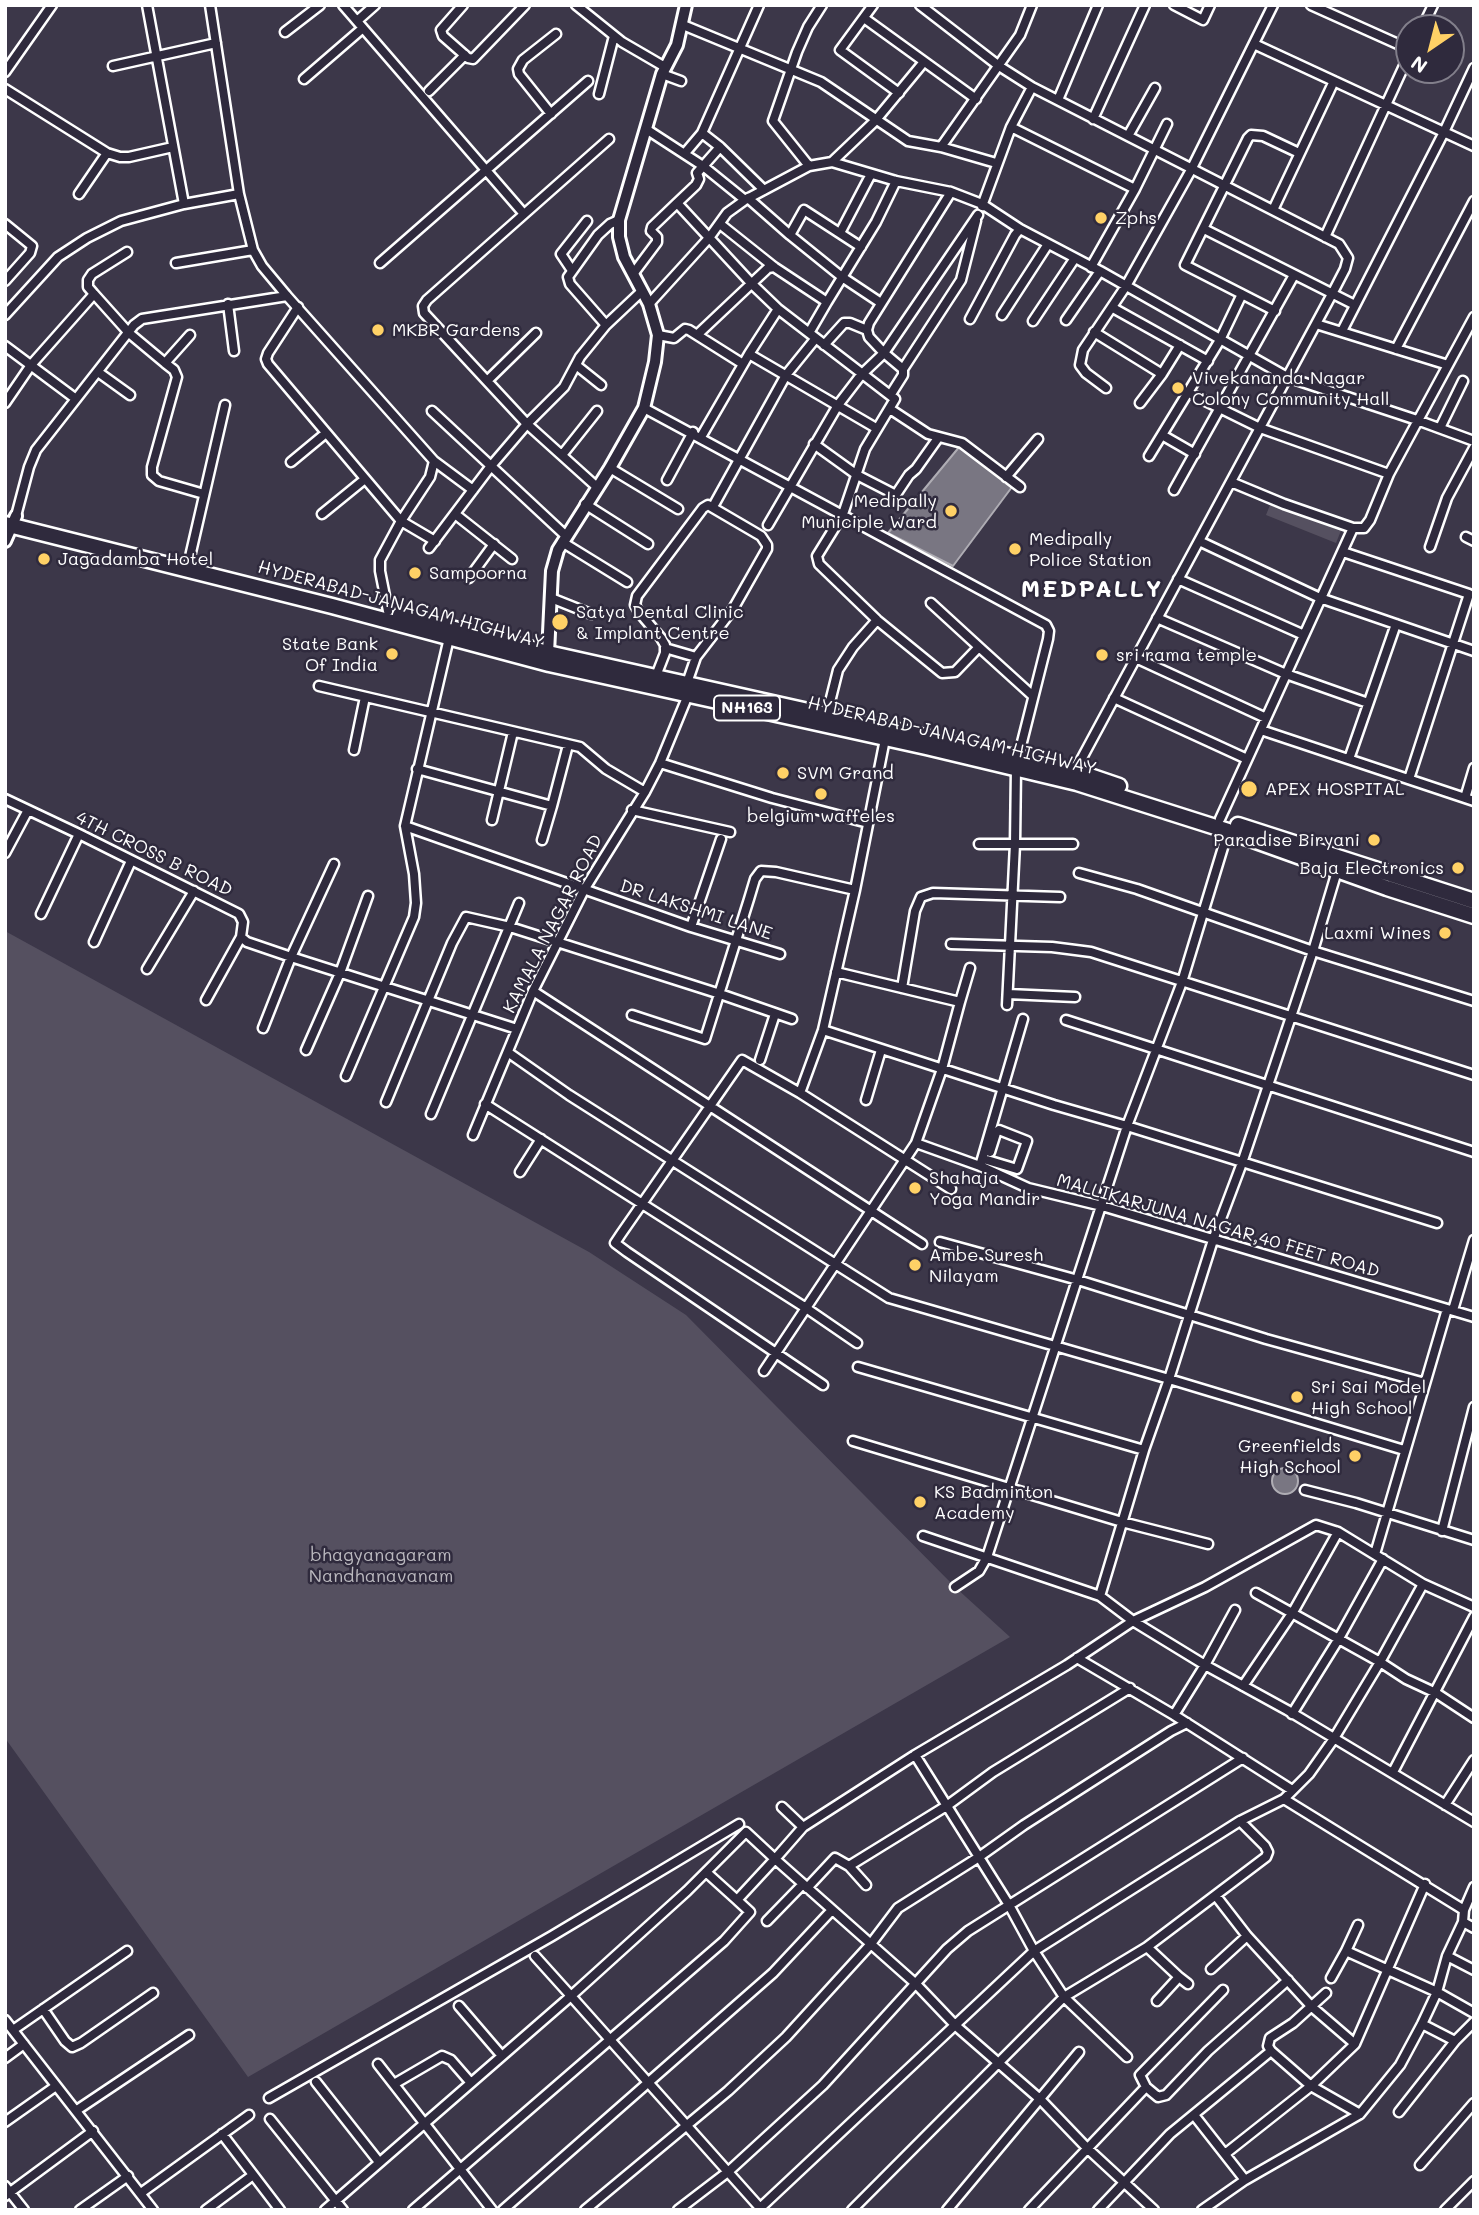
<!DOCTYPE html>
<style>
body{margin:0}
#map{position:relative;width:1479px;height:2215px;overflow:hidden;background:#3c3749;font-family:Mali,sans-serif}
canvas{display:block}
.frame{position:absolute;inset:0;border:7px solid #fff;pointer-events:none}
.north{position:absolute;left:1395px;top:14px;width:70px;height:70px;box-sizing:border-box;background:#2f2a3d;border:2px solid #827f8b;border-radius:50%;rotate:215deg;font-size:19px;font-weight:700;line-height:28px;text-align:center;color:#fff}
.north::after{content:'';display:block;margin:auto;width:24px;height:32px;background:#ffd166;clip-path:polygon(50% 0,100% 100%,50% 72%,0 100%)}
</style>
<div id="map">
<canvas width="1479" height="2215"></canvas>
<div class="frame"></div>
<div class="north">N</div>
</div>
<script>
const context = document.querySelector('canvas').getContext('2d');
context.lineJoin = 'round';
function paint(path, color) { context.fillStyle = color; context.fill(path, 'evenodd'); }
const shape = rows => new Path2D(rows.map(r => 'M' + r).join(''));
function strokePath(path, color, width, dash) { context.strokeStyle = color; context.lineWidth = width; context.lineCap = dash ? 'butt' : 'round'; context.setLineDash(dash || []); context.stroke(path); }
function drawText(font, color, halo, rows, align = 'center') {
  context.font = font + ' Mali,sans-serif'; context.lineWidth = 5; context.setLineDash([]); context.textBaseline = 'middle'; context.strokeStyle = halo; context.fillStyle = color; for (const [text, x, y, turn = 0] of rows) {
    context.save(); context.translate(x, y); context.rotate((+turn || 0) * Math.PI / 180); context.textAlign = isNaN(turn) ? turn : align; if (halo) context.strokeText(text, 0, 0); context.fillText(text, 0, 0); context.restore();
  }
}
const green = shape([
 [1272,500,1342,528,1336,543,1266,515],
 [5,931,589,1252,686,1315,955,1587,1010,1637,248,2077,5,1738]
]);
const water = shape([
 [960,446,1012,487,953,566,888,533,960,446],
 '1272 1481a13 13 0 1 1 26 0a13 13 0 1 1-26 0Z'
]);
const street = shape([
 [147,5,184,204],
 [210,5,239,194,253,250,262,266,287,296,434,461,430,477,401,521,380,560,380,571,388,611],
 [343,5,524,214],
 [463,5,441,30,443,36,468,58,473,59,525,5],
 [576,5,622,42,665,67],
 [873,5,840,50,899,93],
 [920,5,999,66,1032,87,1339,244,1348,258,1345,269,1332,294,1075,771],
 [1174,5,1203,20,1210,5],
 [1311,5,1409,49],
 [864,18,976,99],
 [357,21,375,5],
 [683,25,821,82,908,141,941,147,996,163],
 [1422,28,1433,5],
 [285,32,320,5],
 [1254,44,1474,146],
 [113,66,216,43],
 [5,72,52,5],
 [662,74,681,81],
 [304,79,363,28],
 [5,89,107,153,120,157,129,157,173,147],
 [429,91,465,55],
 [599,94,614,36],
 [1058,100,1098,5],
 [551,114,519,74,518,69,523,60,556,34],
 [1093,119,1145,5],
 [1011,127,1135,189],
 [646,129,703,166,745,200],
 [702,133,720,147,697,173,699,179,696,185,677,203,752,284,778,309,895,399,865,449,843,514,817,556,819,564,877,620,942,673,955,672,979,647,1033,696],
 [1128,136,1155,88],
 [720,147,764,190],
 [941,147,1020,35,1032,5],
 [685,153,702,133,759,5],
 [832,162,896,181,951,192,982,204,1020,229,1100,271,1287,377,1417,420,1474,441],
 [809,166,773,121,797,52,808,27,822,5],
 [79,194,107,153],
 [748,198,790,235,842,277,881,303],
 [982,206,1011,127,1032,87],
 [1273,210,1334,81],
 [5,224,32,246,30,253,5,281],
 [720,224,774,267,827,302,809,333],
 [1204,229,1355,305],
 [840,233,871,174],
 [790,235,804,210,861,247],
 [1325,237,1409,55],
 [127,252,92,274,88,280,88,287,94,294,129,333,165,363,190,335],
 [176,263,253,250],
 [380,263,588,81],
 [1091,267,1135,189,1167,124],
 [571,269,561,254,587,221],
 [633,274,657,242,657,237,651,231,652,227,677,203],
 [827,302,876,222,896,181],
 [228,304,234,351],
 [649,304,709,238,727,213,745,200,809,166,832,162,875,121,923,63],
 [298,307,268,353,266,359,268,364,401,521,435,541],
 [1113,308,1208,361],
 [1275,311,1185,265,1248,138,1251,135,1263,136,1299,153],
 [5,315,58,257,87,238,121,221,184,204,239,194],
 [1002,315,1048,244],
 [970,319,1015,235,1020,229],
 [1066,320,1100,271],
 [1033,321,1075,258],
 [1316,324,1448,365],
 [606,325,570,284,568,277,598,235,610,224,619,220],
 [1342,331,1444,132,1474,68],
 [1094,332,1162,374,1180,345],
 [536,333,487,381,527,424,598,488],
 [658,335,674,338,685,329,689,330,743,364],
 [697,335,768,268,774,267],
 [824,345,844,323,850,323,867,330],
 [5,346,76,399],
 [1396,349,1474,201],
 [749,354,876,428],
 [165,363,174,370,177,377,152,467,152,475,159,481,204,494],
 [576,365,601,385],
 [903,369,884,353,869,337,867,330,869,323,951,192],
 [98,372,130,395],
 [487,381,424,313,423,306,427,300,609,139],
 [1106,388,1086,373,1080,365,1083,350,1126,286,1191,170,1273,5],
 [1189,393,1260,428,1389,474],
 [891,394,903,375,903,369,961,280,976,221],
 [5,403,31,365,94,294],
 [1140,403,1162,374],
 [644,408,1046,625,1049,631,1048,639,1018,758],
 [890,409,928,434,962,443,1020,487],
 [432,411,565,535],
 [1440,428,1463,381],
 [1162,435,1195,454],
 [701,437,749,354,778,309],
 [814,444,857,475,894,494,897,493,909,475,916,469,938,438],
 [562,455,597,411],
 [1149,456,1220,340,1242,294],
 [434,461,473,490],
 [291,462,326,433],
 [610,468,678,509],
 [1006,477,1038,439],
 [667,480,693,432],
 [1231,482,1284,504,1353,528],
 [1174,490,1294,275],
 [715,503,786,375,816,338],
 [585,504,648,544],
 [322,514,365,479],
 [455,514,512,559],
 [16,516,29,467,36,450,134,325,142,319,287,296],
 [768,525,838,405,861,375,884,353,978,215],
 [1466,537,1474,541],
 [1199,541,1320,598,1474,651],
 [562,542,627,582],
 [1430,547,1447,498,1474,448],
 [429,548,491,466,527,424,564,387,580,357,606,325,642,291],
 [1343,552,1469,594,1409,779],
 [189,561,225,405],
 [469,578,494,544],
 [1178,579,1304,635],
 [551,598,591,614],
 [931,603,979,647],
 [1157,618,1286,674,1368,703],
 [665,648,696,657],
 [1136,658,1266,718],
 [656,676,665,653,665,645,661,638,639,612,635,605,637,596,703,508,708,505,761,536,767,545,767,549,733,609,696,657,687,683],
 [319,686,580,747,606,769,645,792],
 [1114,698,1247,759],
 [827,714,838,670,853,647,877,620],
 [1261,730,1474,801],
 [354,750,365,697],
 [1349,759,1396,624],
 [660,763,772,798,868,823],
 [417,769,552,806,568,745],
 [1465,798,1474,768],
 [5,799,79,834,239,914,243,922,241,937,206,1000],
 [632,810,730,832],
 [1220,819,1353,528,1364,528,1370,520,1389,474,1474,317],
 [492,820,513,732],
 [405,826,691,927,780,954],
 [542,840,552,806],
 [979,844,1073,844],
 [5,853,28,810],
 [1079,873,1137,889,1313,951,1474,1001],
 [41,914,79,834],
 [691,927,721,839],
 [241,937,247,942,291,957,517,1029],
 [94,942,131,861],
 [951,944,1052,947,1091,952,1474,1075],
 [147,969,194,891],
 [902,988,915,911,921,897,933,893,1060,897],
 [533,991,922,1244],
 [1008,994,1075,997],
 [960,1002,970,968],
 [1007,1005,1015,844,1016,768],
 [632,1015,705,1039,749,899,755,879,761,871,776,872,855,890],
 [1066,1020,1474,1152],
 [263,1028,291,957,334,864],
 [823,1030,1054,1105,1127,1126,1437,1223],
 [306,1050,340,973,368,896],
 [509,1053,569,1095,889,1298,1169,1379,1404,1450],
 [760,1060,775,1014],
 [346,1076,414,917,416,903,414,874,405,826,449,638],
 [800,1093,823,1030,855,890,885,739],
 [866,1100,881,1050],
 [386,1102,452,943,466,917,510,927,720,994,792,1019],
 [485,1104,806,1308,857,1343],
 [431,1114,519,903],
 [473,1135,533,991,584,890,645,792,660,763,688,695],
 [916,1143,980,1166,1028,1188,1102,1206,1474,1317],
 [987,1160,1017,1169,1027,1141,999,1130,996,1133,990,1152],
 [980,1166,1023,1019],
 [520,1172,541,1139],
 [940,1242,1078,1280,1266,1339,1425,1383],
 [1453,1310,1474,1240],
 [858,1367,1144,1450],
 [764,1371,916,1143,942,1069,960,1002,836,972],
 [823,1385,627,1252,615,1243,621,1234,742,1060,800,1093,951,1189],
 [853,1441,1122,1522,1208,1544],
 [1305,1490,1356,1503,1474,1540],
 [1442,1531,1474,1407],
 [923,1536,1100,1596,1144,1450,1169,1379,1213,1240,1242,1163,1313,951,1337,871],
 [1375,1554,1447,1309],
 [955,1587,979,1571,987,1557,1127,1126,1182,982,1228,831],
 [1256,1593,1380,1662,1406,1679,1436,1693,1474,1718],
 [1100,1596,1133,1621,1205,1665,1287,1710,1474,1822],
 [1077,1658,1174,1715,1292,1790],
 [1243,1686,1293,1612,1338,1532],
 [1292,1714,1338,1640,1383,1559],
 [1174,1715,1205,1665,1235,1610],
 [915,1755,1009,1905,1034,1951,1064,1997,1127,2057],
 [1393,1772,1474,1617],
 [1284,1799,1464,1910,1474,1887],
 [1445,1805,1474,1760],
 [782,1807,803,1827],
 [849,1866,948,1805,993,1772,1130,1688],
 [706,1872,737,1900],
 [807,1888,835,1858,849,1866,866,1885],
 [1216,1896,1247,1936,1312,2007,1355,2044],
 [767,1921,803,1884],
 [1463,1922,1474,1928],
 [1147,1947,1179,1977,1157,2001],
 [1346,1951,1358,1925],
 [1447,1956,1474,1970],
 [1211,1969,1247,1936],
 [1179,1977,1188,1984],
 [1331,1978,1346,1951,1437,1992,1474,2013],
 [1223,1990,1140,2075,1146,2087,1158,2097,1166,2095,1208,2051,1288,1980],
 [459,2006,502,2056],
 [43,2009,65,2041,72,2047,81,2043,153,1993],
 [5,2020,153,2210],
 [13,2030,127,1951],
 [1455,2041,1474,2022],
 [1271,2051,1311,2086,1360,2114],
 [5,2058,24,2044],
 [378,2064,492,2210],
 [316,2082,379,2162],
 [394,2084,442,2056,451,2060,471,2083],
 [269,2098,552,1936,739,1824],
 [77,2110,189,2035],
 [1399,2112,1455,2041,1422,2024],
 [1194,2115,1245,2180],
 [270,2119,343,2210],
 [5,2122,56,2086],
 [222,2134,280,2210],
 [1225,2154,1311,2086,1355,2044,1425,1884],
 [1420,2165,1474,2103],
 [5,2186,24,2210],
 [141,2193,249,2115],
 [5,2196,93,2131],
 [80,2210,128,2176],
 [206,2210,253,2175],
 [325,2210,571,1996,762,2210],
 [413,2210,724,1941,750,1912,737,1900,775,1859,746,1832,687,1891,571,1996,535,1956],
 [503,2210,773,1973,832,1910],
 [585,2210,728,2091,786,2037,870,1945,898,1908,979,1857,1024,1825,1171,1731,1187,1723],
 [678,2210,729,2171,823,2085,947,1949,968,1931,1243,1758],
 [758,2210,1034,1951,1240,1821,1284,1799,1309,1774,1333,1740,1380,1662,1423,1584],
 [852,2210,1064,1997,1147,1947,1266,1857,1268,1852,1265,1846,1240,1821],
 [947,2210,1079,2052],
 [1029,2210,1146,2087],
 [1098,2210,1170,2134,1271,2051,1268,2046,1270,2038,1293,2023,1326,1993],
 [1154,2210,1087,2148,1041,2100,956,2026,916,1984,775,1859,803,1827,915,1755,1067,1665,1133,1621,1205,1587,1316,1525,1338,1532,1423,1584,1474,1607],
 [1202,2210,1245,2180,1360,2114,1400,2065,1422,2024,1437,1992,1447,1956,1463,1922,1464,1910],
 [1445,2210,1474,2181]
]);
const secondary = shape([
 [5,541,16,516],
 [548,653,552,571,558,550,610,468,644,408,655,362,658,335,649,304,624,257,619,237,619,220,662,74,677,45,686,5]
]);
const highway = shape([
 [5,524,332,606,549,664,926,747,1077,783,1228,831,1387,888,1474,916],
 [400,615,548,653,1019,758,1075,771,1119,786],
 [1238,825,1474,901]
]);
const markers = [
 [1101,218,7,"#ffd166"],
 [378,330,7,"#ffd166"],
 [1178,388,7,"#ffd166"],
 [951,511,7,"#ffd166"],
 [1015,549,7,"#ffd166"],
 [44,559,7,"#ffd166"],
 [415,573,7,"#ffd166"],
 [560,622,9,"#ffd166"],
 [392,654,7,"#ffd166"],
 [1102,655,7,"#ffd166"],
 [783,773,7,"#ffd166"],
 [1249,789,9,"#ffd166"],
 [821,794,7,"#ffd166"],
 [1374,840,7,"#ffd166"],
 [1458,868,7,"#ffd166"],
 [1445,933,7,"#ffd166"],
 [915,1188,7,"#ffd166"],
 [915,1265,7,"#ffd166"],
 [1297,1397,7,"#ffd166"],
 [1355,1456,7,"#ffd166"],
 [920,1502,7,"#ffd166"]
];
const shields = [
 [747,708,66]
];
const shieldNames = [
 ["NH163",747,708]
];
const poiNames = [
 ["Zphs",1115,218],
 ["MKBR Gardens",392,330],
 ["Vivekananda Nagar",1192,378],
 ["Colony Community Hall",1192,399],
 ["Medipally",937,501,"right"],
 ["Municiple Ward",937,522,"right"],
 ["Medipally",1029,539],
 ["Police Station",1029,560],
 ["Jagadamba Hotel",58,559],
 ["Sampoorna",429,573],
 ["Satya Dental Clinic",576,612],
 ["& Implant Centre",576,633],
 ["State Bank",378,644,"right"],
 ["Of India",378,665,"right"],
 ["sri rama temple",1116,655],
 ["SVM Grand",797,773],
 ["APEX HOSPITAL",1265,789],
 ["belgium waffeles",821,816,"center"],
 ["Paradise Biryani",1360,840,"right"],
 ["Baja Electronics",1444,868,"right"],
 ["Laxmi Wines",1431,933,"right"],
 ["Shahaja",929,1178],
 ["Yoga Mandir",929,1199],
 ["Ambe Suresh",929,1255],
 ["Nilayam",929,1276],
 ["Sri Sai Model",1311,1387],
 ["High School",1311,1408],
 ["Greenfields",1341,1446,"right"],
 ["High School",1341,1467,"right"],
 ["KS Badminton",934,1492],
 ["Academy",934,1513]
];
const streetNames = [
 ["HYDERABAD-JANAGAM HIGHWAY",401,605,15],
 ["HYDERABAD-JANAGAM HIGHWAY",952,736,13],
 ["4TH CROSS B ROAD",154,854,26],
 ["DR LAKSHMI LANE",696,910,18],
 ["KAMALA NAGAR ROAD",553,924,-63],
 ["MALLIKARJUNA NAGAR,40 FEET ROAD",1218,1226,16]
];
const parkNames = [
 ["bhagyanagaram",381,1555],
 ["Nandhanavanam",381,1576]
];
const districtNames = [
 ["MEDPALLY",1092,590]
];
paint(green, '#555060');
paint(water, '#797682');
strokePath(water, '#afadb4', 2);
strokePath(street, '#fff', 13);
strokePath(secondary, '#fff', 16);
strokePath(highway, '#fff', 19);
strokePath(street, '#2f2a3d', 8);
strokePath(secondary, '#2f2a3d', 10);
strokePath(highway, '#2f2a3d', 14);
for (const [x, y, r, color] of markers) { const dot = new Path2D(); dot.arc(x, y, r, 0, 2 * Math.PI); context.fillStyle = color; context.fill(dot); strokePath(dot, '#2f2a3d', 2.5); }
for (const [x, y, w] of shields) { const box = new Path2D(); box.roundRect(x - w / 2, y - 12.5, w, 25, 5); context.fillStyle = '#2f2a3d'; context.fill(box); strokePath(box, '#fff', 2); }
drawText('bold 16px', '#fff', null, shieldNames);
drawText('18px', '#fff', '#2f2a3d', poiNames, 'left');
drawText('18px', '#fff', '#2f2a3d', streetNames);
drawText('18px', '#bbb9bf', '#2f2a3d', parkNames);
context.letterSpacing = '2px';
drawText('bold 24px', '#fff', '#2f2a3d', districtNames);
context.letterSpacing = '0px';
</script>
